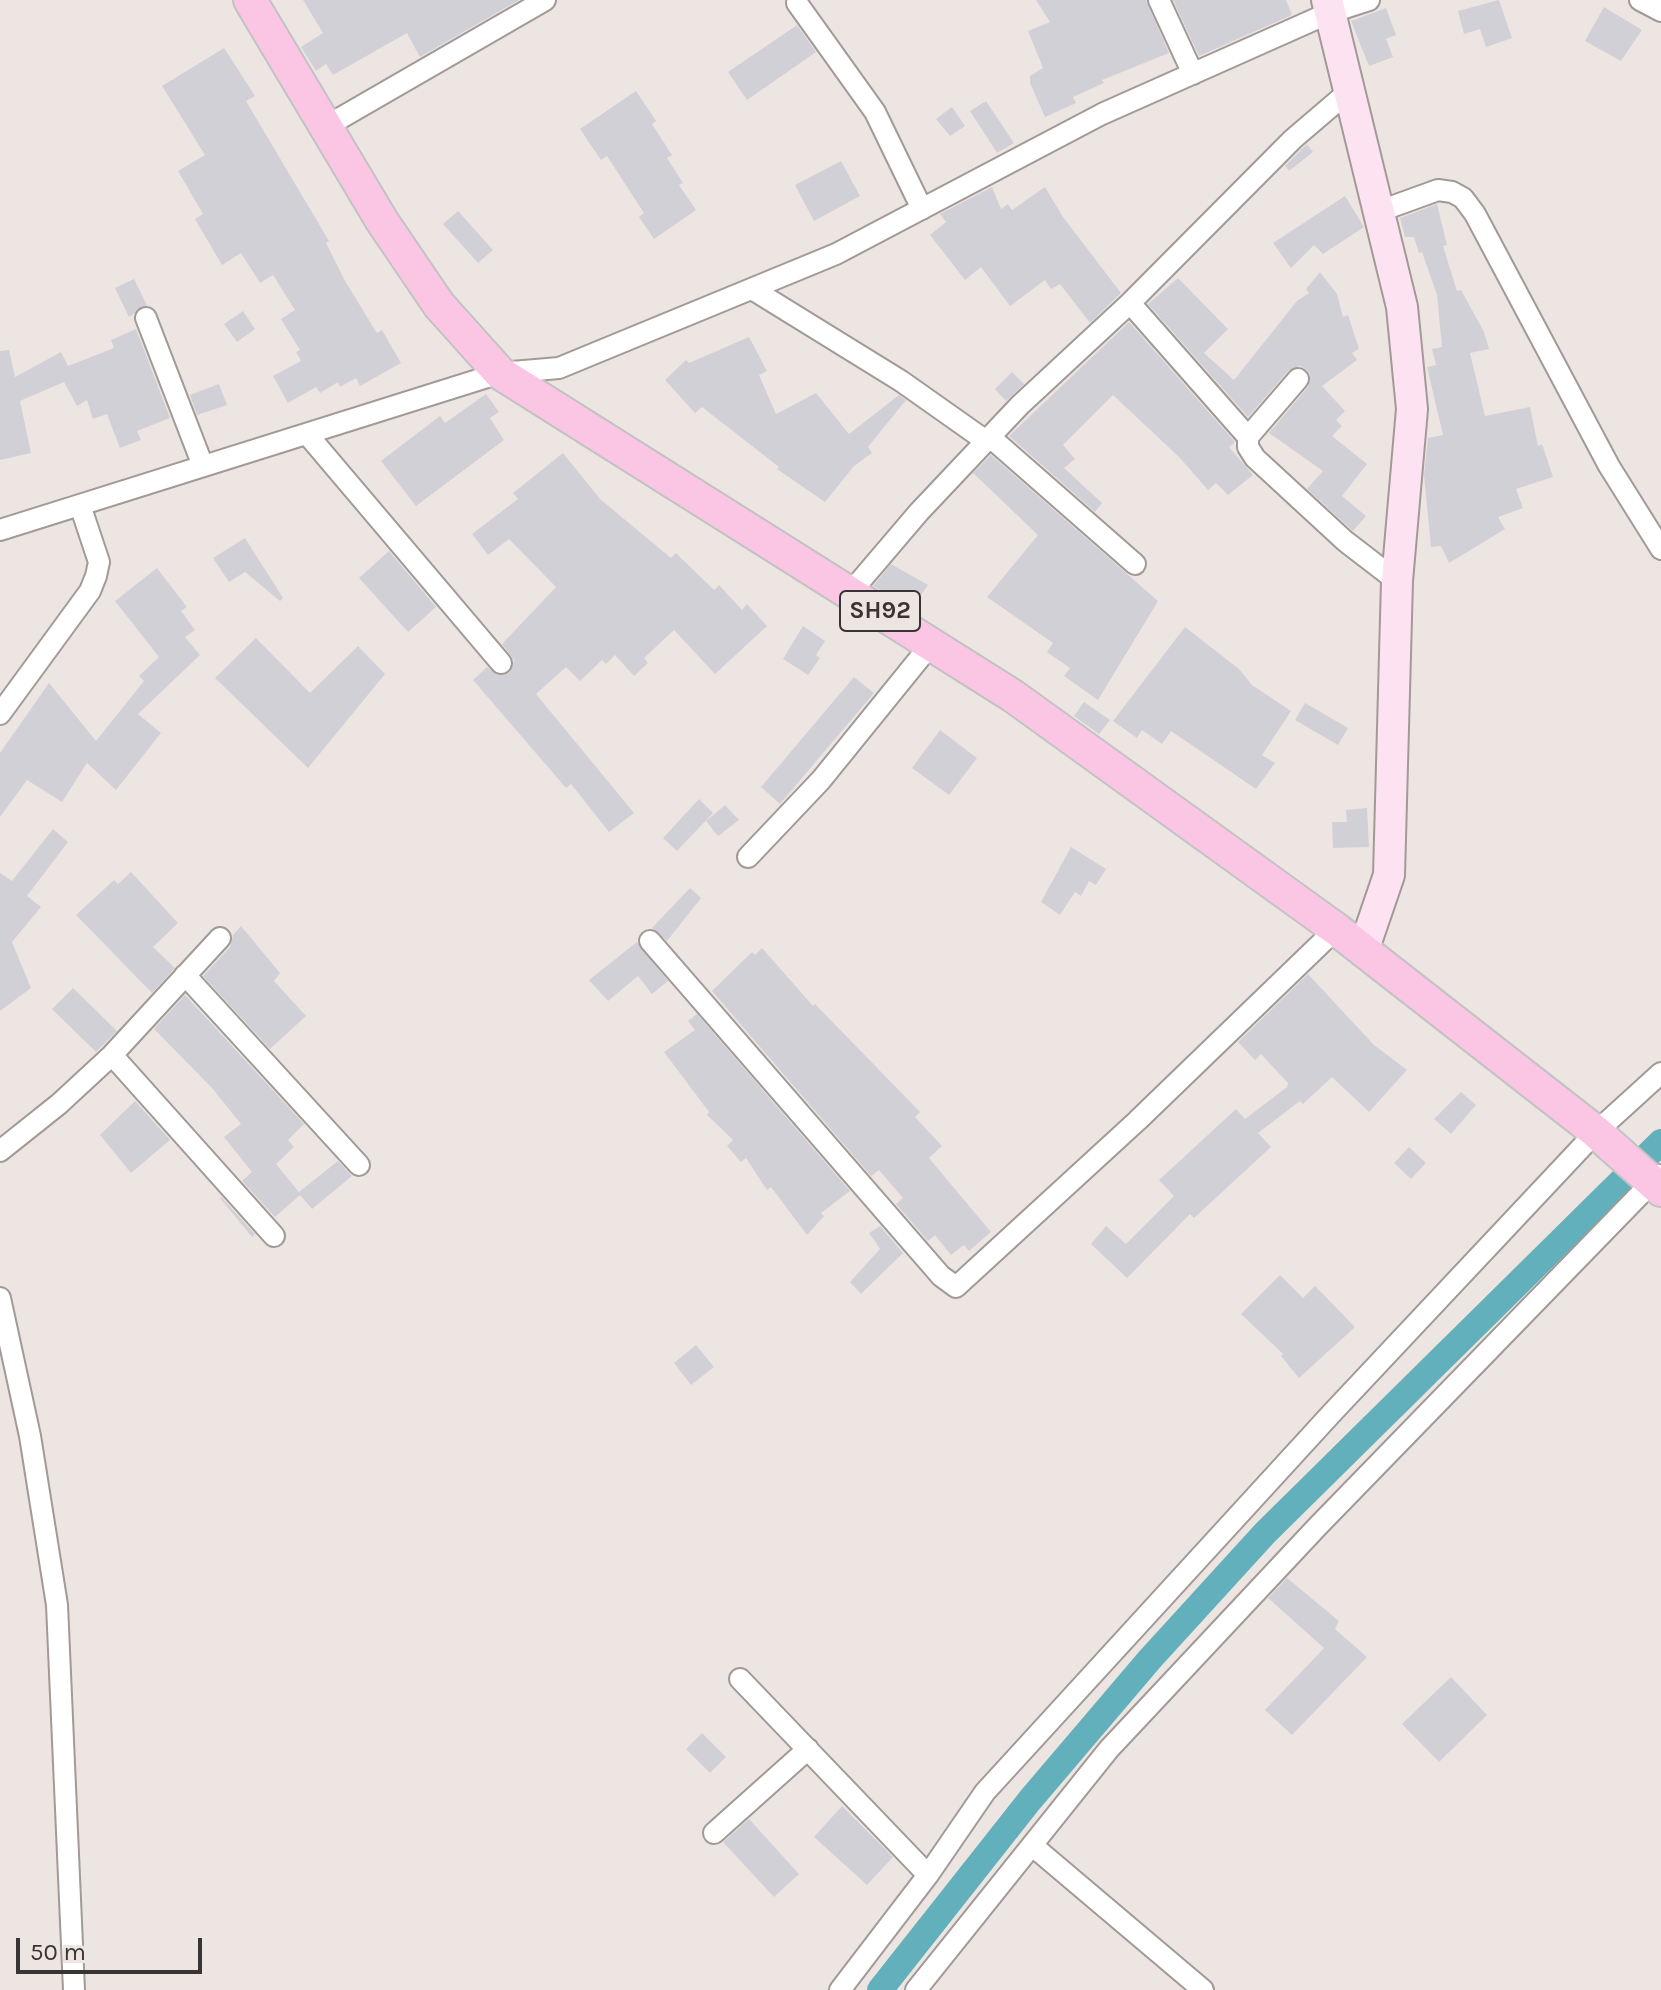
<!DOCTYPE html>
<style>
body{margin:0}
#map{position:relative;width:1661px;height:1990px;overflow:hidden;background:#ede5e1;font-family:Karla,sans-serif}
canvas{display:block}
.scale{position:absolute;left:16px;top:1938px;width:186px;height:36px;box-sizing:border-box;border:4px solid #373433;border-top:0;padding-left:10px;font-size:24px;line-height:28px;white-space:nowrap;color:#373433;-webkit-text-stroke:6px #ede5e1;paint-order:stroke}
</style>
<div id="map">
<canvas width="1661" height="1990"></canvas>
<div class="scale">50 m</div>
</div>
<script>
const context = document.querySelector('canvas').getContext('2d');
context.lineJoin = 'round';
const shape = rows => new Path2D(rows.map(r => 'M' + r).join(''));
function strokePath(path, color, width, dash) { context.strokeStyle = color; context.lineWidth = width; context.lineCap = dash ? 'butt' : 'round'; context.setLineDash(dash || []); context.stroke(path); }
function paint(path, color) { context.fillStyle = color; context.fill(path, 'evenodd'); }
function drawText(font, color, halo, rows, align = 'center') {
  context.font = font + ' Karla,sans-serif'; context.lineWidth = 6; context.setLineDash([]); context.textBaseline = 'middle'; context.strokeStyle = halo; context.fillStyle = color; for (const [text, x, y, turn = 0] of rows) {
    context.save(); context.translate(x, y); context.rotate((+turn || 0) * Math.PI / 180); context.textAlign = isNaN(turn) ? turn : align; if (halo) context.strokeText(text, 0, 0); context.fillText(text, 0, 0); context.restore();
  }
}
const canal = shape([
 [880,1990,1030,1800,1150,1659,1265,1533,1661,1142]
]);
const building = shape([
 [303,0,519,0,420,57,407,33,333,75,326,64,316,71,301,47,323,33],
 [1036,0,1146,0,1169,53,1102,80,1104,83,1073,97,1076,103,1045,117,1030,83,1030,76,1043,68,1028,31,1050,22],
 [1173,0,1286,0,1292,15,1199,56],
 [1499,0,1512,38,1486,47,1480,29,1464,34,1458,11],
 [1604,7,1642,30,1621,61,1585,41],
 [1386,8,1396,35,1386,39,1393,57,1369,66,1351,21],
 [797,25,816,52,747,100,728,72],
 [224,48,255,96,246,101,329,241,326,243,345,281,377,333,382,330,401,363,360,386,356,378,340,387,338,382,320,393,316,387,288,403,273,376,301,361,296,352,300,350,281,319,295,310,273,275,260,283,241,253,222,265,195,219,203,214,178,171,205,155,162,86],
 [636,91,656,121,652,124,672,155,667,158,683,183,679,185,696,210,654,239,639,217,644,213,607,156,601,160,580,129],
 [986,101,1014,143,997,153,970,111],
 [952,107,965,126,950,136,936,119],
 [1307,144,1313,152,1289,171,1285,166],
 [841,161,860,196,814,221,795,185],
 [992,187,1001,209,1008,204,1012,210,1045,187,1063,217,1121,293,1090,323,1060,284,1051,289,1045,280,1010,306,981,267,965,280,930,235,946,222,940,214],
 [1345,196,1364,227,1323,254,1314,245,1291,268,1273,243],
 [1437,204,1447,245,1443,246,1457,291,1461,290,1484,332,1489,349,1470,353,1485,416,1530,407,1538,446,1542,444,1553,477,1516,489,1523,508,1498,517,1505,529,1449,563,1441,546,1431,547,1424,475,1428,438,1443,435,1427,367,1436,365,1432,349,1442,347,1437,295,1422,252,1419,253,1414,237,1405,237,1400,218],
 [458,211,493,250,478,263,443,224],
 [1320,272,1337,294,1343,317,1348,315,1359,349,1352,353,1357,360,1322,386,1345,411,1336,420,1342,426,1332,436,1367,464,1342,496,1366,516,1353,531,1307,489,1323,471,1269,433,1308,387,1310,375,1307,370,1300,366,1289,370,1248,417,1148,304,1178,278,1228,329,1204,353,1234,380,1297,301,1309,293,1306,289],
 [134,279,147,305,129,317,115,288],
 [243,311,255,329,237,342,224,324],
 [1129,322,1235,442,1229,447,1253,475,1228,495,1216,483,1208,490,1179,457,1113,395,1063,445,1075,459,1064,468,1102,503,1095,512,1009,436],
 [136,329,170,418,137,431,141,440,120,448,107,414,93,419,87,400,77,406,64,382,20,401,31,453,0,460,0,351,9,350,15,377,61,352,68,366,114,348,111,340],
 [749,337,767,371,759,375,776,414,816,393,849,434,899,395,906,400,868,447,872,453,854,466,825,502,777,469,779,467,702,407,695,413,665,380,686,360,689,363],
 [1012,372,1024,384,1006,401,995,389],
 [219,384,227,405,197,415,190,395],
 [486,394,499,412,490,418,504,440,416,506,381,461,440,416,445,423],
 [563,453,600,499,671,558,676,553,714,590,719,585,742,610,747,604,767,626,715,674,674,630,644,658,648,663,634,676,615,655,606,664,602,660,580,681,566,667,536,694,634,813,609,832,571,784,566,788,473,680,487,667,497,675,510,672,514,660,502,644,556,587,509,539,488,555,472,534,518,499,513,493],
 [991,455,1158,601,1098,700,1064,676,1070,668,1047,652,1053,643,987,597,1038,535,973,473],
 [245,538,283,598,280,601,245,572,229,582,213,558],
 [389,551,436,607,408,632,359,578],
 [891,564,928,585,912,608,873,586],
 [157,568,187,607,181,611,195,630,185,637,200,655,138,714,161,733,116,790,87,763,62,802,27,780,0,817,0,753,49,683,96,741,144,681,139,676,159,657,115,601],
 [803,626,825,641,816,655,820,658,808,675,783,659],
 [1185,627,1239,669,1252,685,1291,711,1262,755,1275,763,1256,789,1171,731,1162,744,1142,730,1137,738,1113,721],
 [256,638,310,693,358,646,385,674,308,768,215,678],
 [854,677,874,693,780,804,761,787],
 [1084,702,1110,720,1099,734,1074,716],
 [1305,703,1348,728,1338,745,1295,720],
 [940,730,977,758,949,795,912,768],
 [699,799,713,813,677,851,663,838],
 [725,805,739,820,718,836,706,821],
 [1367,808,1369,847,1333,848,1332,822,1347,822,1346,810],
 [53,829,68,842,27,896,41,907,12,942,31,988,0,1011,0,873,12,881],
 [1071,847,1106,869,1096,885,1089,881,1081,896,1075,892,1060,915,1041,902],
 [131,872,178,923,153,947,175,968,152,993,76,915,114,880,118,884],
 [690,888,701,898,667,941,652,928],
 [241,926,280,973,274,981,306,1016,270,1049,203,976,230,947,233,935],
 [637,942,668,981,652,994,638,976,608,1001,589,980],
 [762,948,813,1006,815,1004,920,1112,915,1117,942,1146,929,1158,991,1232,969,1251,964,1245,951,1255,935,1235,928,1241,896,1204,903,1198,879,1170,871,1176,712,991,752,952,755,955],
 [1308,974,1374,1045,1407,1070,1369,1112,1332,1077,1303,1104,1300,1101,1258,1133,1271,1147,1194,1218,1190,1214,1127,1278,1091,1244,1106,1226,1126,1244,1174,1196,1159,1180,1236,1109,1245,1119,1287,1087,1288,1083,1261,1054,1255,1060,1238,1042],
 [73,988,117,1031,96,1052,52,1009],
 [185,995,304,1124,288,1140,294,1147,276,1164,299,1192,338,1161,352,1176,312,1209,300,1195,275,1217,242,1181,252,1172,224,1137,241,1124,212,1088,154,1029],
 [697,1014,850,1191,821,1213,824,1216,807,1235,771,1187,767,1190,746,1158,741,1162,727,1146,733,1140,707,1115,709,1112,664,1052,695,1030,688,1021],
 [1461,1092,1476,1105,1451,1134,1434,1119],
 [135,1101,170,1140,131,1173,100,1135],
 [1409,1147,1426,1163,1411,1179,1394,1163],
 [221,1197,255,1234,252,1237,220,1198],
 [880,1226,903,1253,861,1294,850,1282,880,1249,869,1233],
 [1280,1275,1303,1298,1315,1286,1355,1327,1299,1378,1281,1356,1283,1354,1241,1314],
 [696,1345,714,1367,691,1385,674,1363],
 [1287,1578,1339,1621,1335,1629,1367,1657,1292,1735,1265,1710,1324,1648,1268,1598],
 [1451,1677,1487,1715,1439,1762,1402,1724],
 [702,1733,726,1757,710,1773,686,1749],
 [842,1806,893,1857,867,1885,814,1837],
 [749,1819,799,1874,774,1897,723,1842]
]);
const street = shape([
 [1159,0,1193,74],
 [1640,0,1661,11],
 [797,3,875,112,922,209],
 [325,127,545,0],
 [1380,211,1438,190,1452,192,1463,198,1475,214,1609,466,1661,549],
 [752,289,901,381,986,441],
 [1130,303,1248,437],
 [146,318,203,466],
 [1298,379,1248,437,1248,447,1255,458,1345,541,1397,581],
 [307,434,501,663],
 [990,437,1135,564],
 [0,530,500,373,559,368,836,254,1102,114,1329,13,1369,0],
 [850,593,919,512,1020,405,1130,303,1293,139,1348,92],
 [0,714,90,591,96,576,99,562,80,505],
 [748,857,821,780,932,643],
 [650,941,941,1276,956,1287,1137,1121,1336,929],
 [185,975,359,1165],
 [112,1055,274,1236],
 [0,1151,59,1104,112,1055,220,938],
 [0,1298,30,1436,57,1605,74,1990],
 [740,1679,928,1875],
 [714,1833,808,1749],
 [1034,1847,1203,1990],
 [840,1990,928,1875,985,1792,1331,1414,1596,1132,1661,1073],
 [916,1990,1109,1749,1317,1527,1659,1175]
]);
const secondary = shape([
 [1327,0,1402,307,1412,409,1397,581,1389,875,1363,951]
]);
const primary = shape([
 [250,0,382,221,439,305,500,373,1013,696,1336,929,1596,1132,1661,1190]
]);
const shields = [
 [880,611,80]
];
const shieldNames = [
 ["SH92",880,611]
];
strokePath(canal, '#62b0bc', 26);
paint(building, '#d2d0d7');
strokePath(street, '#a19a96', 24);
strokePath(secondary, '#a19a96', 34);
strokePath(primary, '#c3c2c2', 36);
strokePath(street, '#fff', 20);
strokePath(secondary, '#fde2f2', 30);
strokePath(primary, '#fac6e4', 32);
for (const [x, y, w] of shields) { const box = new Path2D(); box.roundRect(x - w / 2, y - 20, w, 40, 6); context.fillStyle = '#ede5e1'; context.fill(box); strokePath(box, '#373433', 2); }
drawText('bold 24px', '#373433', null, shieldNames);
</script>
